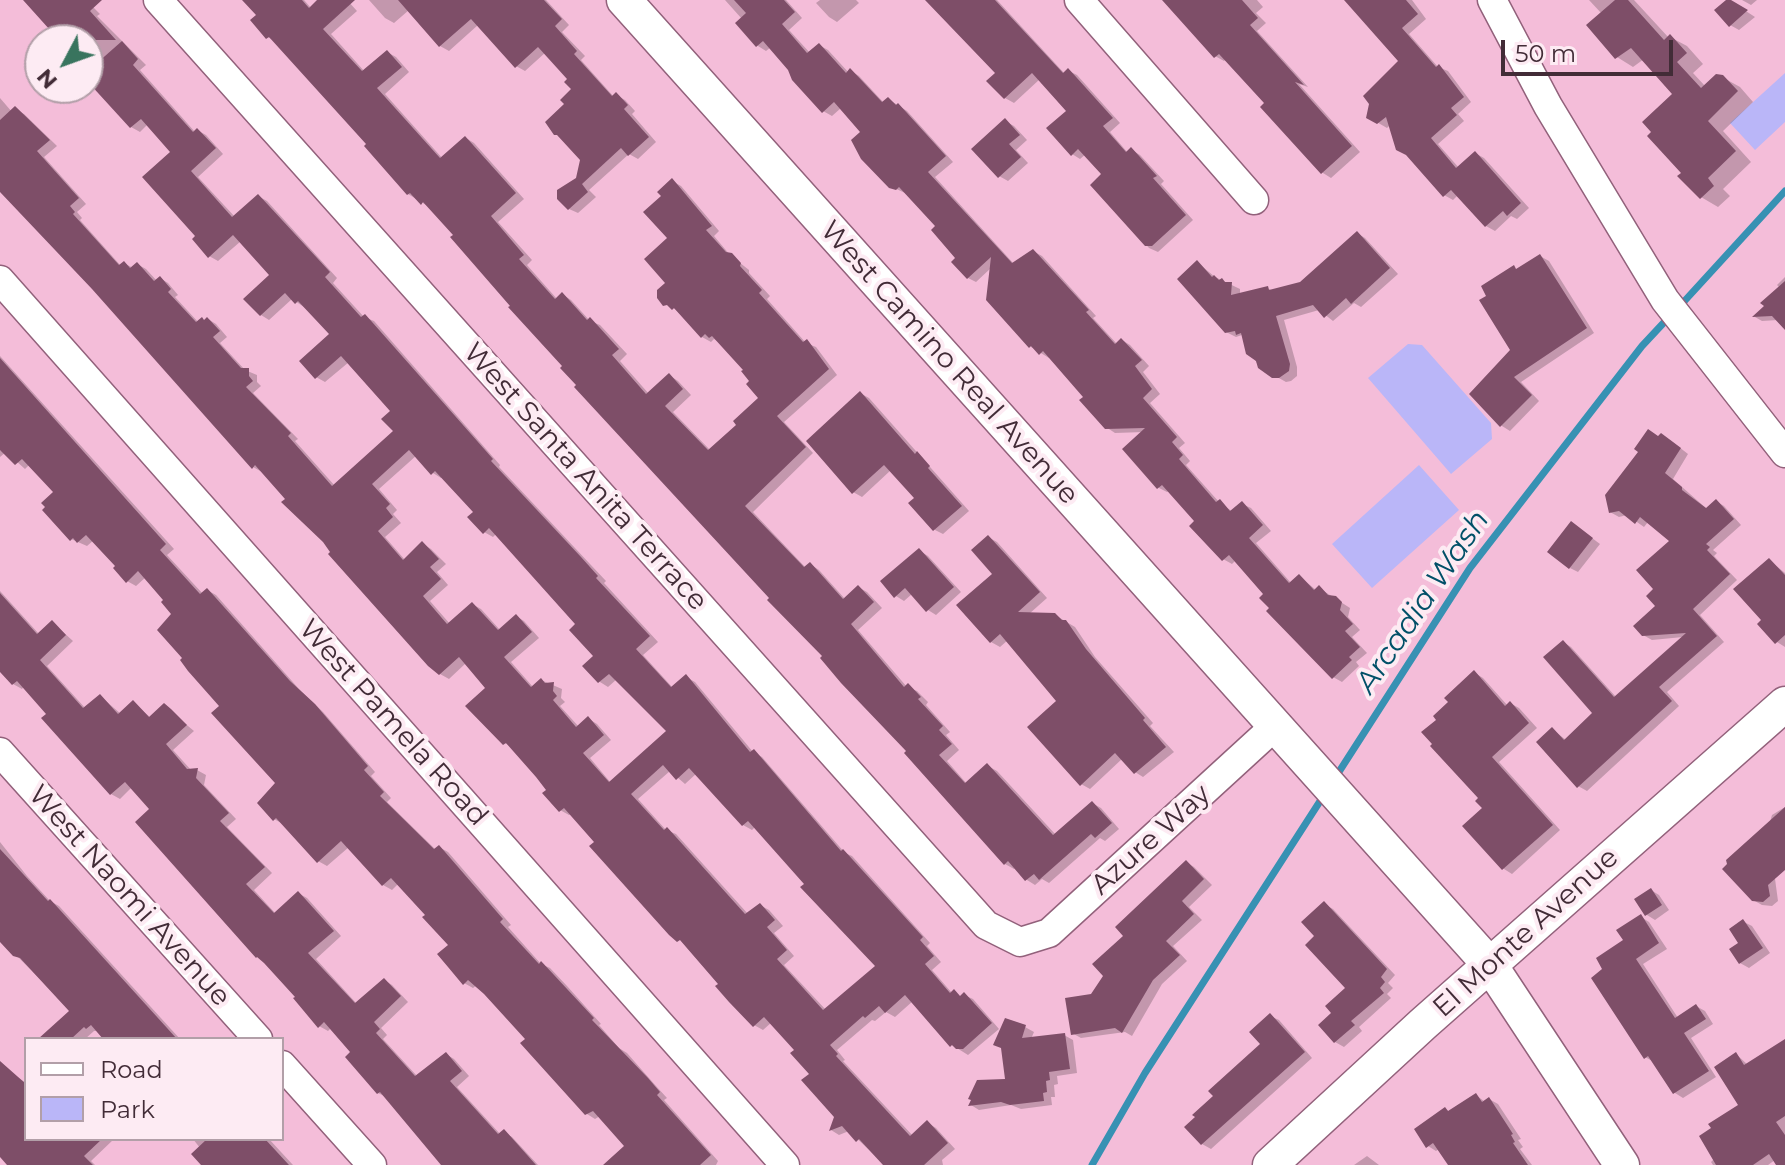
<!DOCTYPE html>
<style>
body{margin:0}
#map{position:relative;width:1785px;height:1165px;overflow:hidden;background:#f4bdd9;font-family:Montserrat,sans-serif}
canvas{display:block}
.legend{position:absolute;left:24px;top:1037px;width:260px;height:104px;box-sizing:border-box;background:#fdebf3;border:2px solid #b29fa8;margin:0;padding:10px 14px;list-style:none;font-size:24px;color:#422c37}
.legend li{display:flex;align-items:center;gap:16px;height:40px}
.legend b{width:40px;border:2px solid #b29fa8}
.north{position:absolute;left:24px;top:24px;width:80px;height:80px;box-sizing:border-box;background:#fdebf3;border:2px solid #b29fa8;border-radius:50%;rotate:229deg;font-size:22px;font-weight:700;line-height:32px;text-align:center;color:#422c37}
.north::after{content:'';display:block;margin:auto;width:28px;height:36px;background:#39745e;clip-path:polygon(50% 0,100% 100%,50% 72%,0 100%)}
.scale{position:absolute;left:1501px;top:40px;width:172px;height:36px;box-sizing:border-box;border:4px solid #422c37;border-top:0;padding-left:10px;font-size:24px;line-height:28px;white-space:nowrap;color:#422c37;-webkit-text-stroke:6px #fdebf3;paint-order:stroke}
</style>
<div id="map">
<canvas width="1785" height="1165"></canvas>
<ul class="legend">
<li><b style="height:10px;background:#fff"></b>Road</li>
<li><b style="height:22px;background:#bab6f8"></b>Park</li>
</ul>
<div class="north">N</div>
<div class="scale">50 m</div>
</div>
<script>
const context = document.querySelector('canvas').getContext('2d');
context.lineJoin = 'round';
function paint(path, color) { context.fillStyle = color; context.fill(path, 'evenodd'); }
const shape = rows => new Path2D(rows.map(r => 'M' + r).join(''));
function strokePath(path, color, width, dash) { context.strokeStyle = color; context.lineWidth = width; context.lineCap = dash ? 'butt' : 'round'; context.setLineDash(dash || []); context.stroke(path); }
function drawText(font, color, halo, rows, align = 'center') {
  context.font = font + ' Montserrat,sans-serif'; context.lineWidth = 8; context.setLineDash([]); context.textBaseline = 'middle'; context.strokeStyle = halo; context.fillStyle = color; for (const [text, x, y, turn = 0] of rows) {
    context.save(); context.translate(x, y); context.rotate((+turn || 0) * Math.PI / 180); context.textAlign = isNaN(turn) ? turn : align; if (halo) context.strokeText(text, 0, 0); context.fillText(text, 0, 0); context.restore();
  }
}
const green = shape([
 [1785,73,1785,122,1755,150,1730,123],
 [1408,344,1422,345,1491,423,1492,439,1451,474,1368,378],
 [1419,465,1459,510,1372,588,1332,544]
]);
const shadow = shape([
 [24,0,86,0,100,14,97,16,146,65,140,70,172,106,195,132,197,130,206,135,223,154,198,177,235,217,258,196,267,201,337,278,333,283,364,317,374,321,500,465,499,467,590,564,606,581,604,583,658,642,643,655,673,688,686,677,695,682,753,752,762,757,845,853,852,856,930,943,927,946,941,962,932,970,952,993,962,997,964,995,973,999,999,1029,968,1055,952,1045,913,1001,895,1017,886,1012,875,1021,872,1020,837,1050,845,1060,843,1061,913,1136,928,1123,936,1128,955,1149,942,1160,943,1165,885,1165,849,1131,839,1135,831,1130,836,1117,796,1050,772,1022,763,1030,754,1025,571,814,569,815,560,810,549,790,513,748,505,743,488,688,466,663,449,679,440,674,287,499,262,472,253,467,94,288,0,187,0,98,12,112,15,109,24,114,57,146,44,157,86,204,77,212,82,218,80,220,121,266,124,263,133,268,137,264,146,269,157,281,160,278,168,283,178,295,175,297,199,323,208,319,216,324,227,337,220,343,245,370,257,375,257,382,261,386,253,393,298,439,295,441,335,486,396,432,393,411,349,362,325,382,316,377,332,334,304,307,292,299,269,320,261,315,272,275,241,241,218,261,209,256,198,236,173,152,148,124,140,132,131,127,88,79,88,40,61,40],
 [417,455,433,473,441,478,443,476,476,512,484,532,493,537,496,534,578,624,596,656,585,666,600,682,608,687,617,679,668,731,611,783,590,758,611,740,597,724,589,719,579,727,560,706,565,702,561,698,562,689,541,680,533,687,511,662,539,638,524,621,516,616,500,630,481,609,472,604,450,624,430,601,448,585,437,572,446,564,431,549,423,544,405,560,385,537,401,523,393,514,397,510,379,489],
 [670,771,685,784,697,773,743,825,752,830,755,827,877,967,826,1010,784,965,794,956,774,933,783,926,769,910,760,905,748,914,676,834,666,830,638,799],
 [244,0,304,0,311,8,320,0,347,0,357,11,331,34,365,72,387,52,396,57,409,72,385,94,443,159,466,138,474,143,524,199,498,222,532,260,527,265,557,299,562,294,571,300,590,321,600,325,627,354,620,361,649,394,669,375,678,381,691,395,673,412,710,450,739,425,761,398,746,370,719,342,714,339,711,342,702,337,675,309,665,304,669,238,664,196,672,181,681,186,719,231,714,236,730,255,749,270,749,273,770,296,767,299,806,343,816,347,837,375,784,422,813,453,753,512,806,568,810,564,819,570,845,599,858,587,867,592,882,608,858,630,907,687,917,691,928,702,926,705,950,732,946,735,959,750,947,761,967,784,988,766,997,771,1056,835,1092,803,1101,808,1119,829,1105,841,1100,838,1049,883,1042,879,1035,885,1027,880,1016,867,1014,869,1005,864,825,656,579,385,456,235,431,208,408,194,369,144,278,43,268,37,258,16],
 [369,0,546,0,569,25,562,32,585,56,581,60,614,97,616,95,625,100,635,111,632,114,656,142,638,159,629,154,589,190,596,197,578,213,569,209,583,160,567,104,574,89,570,79,546,52,525,71,516,66,478,25,449,51,440,46,409,10,394,23,385,18],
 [725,0,786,0,802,18,789,30,810,53,819,45,828,50,849,73,851,71,859,76,884,103,888,99,907,111,953,162,935,177,1014,264,1033,251,1042,256,1096,316,1093,318,1117,344,1122,340,1130,345,1149,366,1143,372,1160,394,1150,403,1185,443,1179,448,1190,461,1186,465,1219,502,1233,512,1242,504,1251,508,1271,531,1256,543,1291,583,1299,576,1316,590,1319,588,1350,608,1348,617,1360,630,1352,637,1367,653,1356,662,1359,666,1342,682,1333,677,1272,608,1266,594,1236,560,1232,564,1223,559,1197,521,1170,490,1167,492,1159,488,1144,432,1115,433,1106,427,1085,397,1051,357,1049,358,1031,347,988,299,991,268,976,282,968,278,938,226,905,193,890,186,863,132,841,108,832,116,823,111,771,47,766,51,758,46,738,24,742,19],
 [820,0,856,0,859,3,837,22,829,17,816,3],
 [929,0,997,0,1065,74,1069,71,1077,75,1120,123,1110,132,1128,153,1132,150,1140,155,1164,181,1161,184,1193,220,1158,252,1149,248,1093,185,1104,174,1086,154,1080,159,1072,154,1068,111,1040,79,1014,103,1005,98,989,81,998,73],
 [1166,0,1257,0,1263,7,1256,13,1266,23,1257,31,1308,87,1299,84,1360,152,1331,178,1323,173,1263,107,1267,104,1226,59,1224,61,1215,56],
 [1347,0,1412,0,1426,19,1409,34,1438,67,1448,71,1471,102,1458,114,1464,121,1438,144,1459,168,1475,153,1484,158,1529,208,1517,219,1511,216,1495,231,1486,226,1458,195,1453,200,1444,195,1390,125,1387,128,1368,117,1401,61],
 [1589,0,1634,0,1669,38,1670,37,1687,46,1703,64,1693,73,1705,86,1722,77,1740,87,1753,102,1723,131,1751,162,1723,189,1730,196,1718,207,1701,197,1684,173,1675,94,1644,59,1633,67,1617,57,1602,14],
 [1729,0,1755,17,1739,30,1730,25],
 [1742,0,1757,0,1751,5],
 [1005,121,1014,126,1027,140,1016,150,1028,163,1008,181,999,176],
 [1357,233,1365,238,1398,274,1361,307,1354,303,1333,321,1319,310,1284,320,1297,367,1297,376,1291,381,1286,382,1259,367,1242,335,1236,337,1226,332,1198,263,1215,277,1240,289,1240,295,1267,288,1273,291,1301,283],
 [1540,256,1549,261,1594,333,1521,382,1539,401,1510,431,1502,426,1472,394,1512,350,1518,270],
 [1785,277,1785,328,1778,320,1762,321,1755,317,1780,288,1777,285],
 [0,356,174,549,167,555,203,594,207,590,216,595,299,689,323,712,375,772,371,776,391,798,387,802,436,850,439,847,448,852,511,925,508,927,541,964,550,968,567,986,601,1024,599,1025,619,1048,627,1053,656,1086,667,1098,664,1100,718,1161,716,1165,606,1165,627,1146,600,1116,595,1119,587,1114,528,1039,477,985,473,988,464,983,451,945,399,883,392,890,383,885,349,847,327,866,318,861,283,824,274,819,278,783,222,706,166,600,146,577,136,586,127,581,118,566,94,540,87,546,71,539,56,493,30,464,25,469,6,452,0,457],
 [860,393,869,398,969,511,943,534,935,530,916,498,891,470,862,497,853,492],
 [1659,438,1670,440,1688,454,1673,479,1707,509,1716,501,1724,506,1741,525,1713,550,1717,553,1714,556,1737,580,1700,615,1724,642,1667,692,1679,706,1587,791,1578,786,1552,729,1566,740,1595,713,1563,642,1571,647,1616,697,1683,637,1652,640,1643,635,1658,606,1656,589,1672,541,1648,522,1644,527,1627,515,1619,517,1610,512],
 [1580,529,1600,544,1578,572,1570,568],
 [988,537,997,542,1047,598,1029,614,1055,615,1075,627,1095,657,1153,723,1150,726,1174,752,1143,777,1135,772,1123,758,1090,789,1081,784,1059,701,1008,640,1000,647,991,642,995,574],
 [920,551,928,556,961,592,936,615,928,610,912,594,904,601,896,596],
 [1769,560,1785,573,1785,647,1777,642,1764,620],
 [0,591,39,634,52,622,73,641,47,666,86,709,100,696,121,714,134,703,151,718,164,706,194,731,173,750,191,770,197,770,206,775,204,785,236,819,227,827,272,873,254,890,276,914,298,893,307,898,341,936,316,959,357,1004,384,980,392,985,408,1002,381,1028,387,1035,383,1039,417,1076,446,1054,454,1059,469,1076,457,1087,501,1135,504,1132,512,1137,538,1165,444,1165,388,1098,378,1093,353,1052,331,1028,328,1031,319,1026,152,809,132,787,120,799,111,794,24,686,22,689,13,684,0,669],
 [1475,673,1483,678,1508,706,1510,703,1519,708,1537,728,1499,762,1560,830,1512,874,1504,869,1465,826,1485,808,1438,720],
 [1785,807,1785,866,1771,849,1778,901,1772,906,1762,905,1753,900,1769,825,1772,815],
 [0,842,27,876,50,901,59,906,180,1039,105,1039,98,1031,94,1031,85,1039,53,1039,72,1011,0,939],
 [1186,862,1194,867,1212,885,1189,907,1202,920,1173,946,1187,961,1162,984,1132,1036,1125,1032,1081,1038,1072,1033,1126,936],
 [1651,890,1659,895,1669,910,1655,920,1647,915],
 [1324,904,1333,909,1395,975,1388,983,1393,988,1387,994,1391,998,1359,1027,1362,1031,1344,1047,1335,1042,1333,1013,1347,988,1317,936],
 [1641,917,1649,922,1667,949,1643,964,1678,1018,1696,1006,1705,1011,1713,1024,1691,1038,1716,1077,1683,1098,1675,1093,1654,1062,1645,1057,1605,970],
 [1744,922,1752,926,1770,953,1749,968,1740,963],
 [1270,1016,1279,1020,1312,1058,1211,1149,1202,1144,1187,1127,1263,1044],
 [1025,1027,1034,1032,1031,1039,1064,1035,1073,1040,1077,1073,1057,1076,1058,1084,1054,1085,1055,1097,1051,1097,1052,1105,1021,1109,1011,1105,979,1110,971,1105,1007,1081],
 [1785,1046,1785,1165,1775,1160,1768,1165,1713,1165,1711,1162,1714,1159,1741,1105,1736,1054,1748,1065],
 [7,1070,26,1083,26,1139,114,1139,91,1161,95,1165,10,1165,0,1146,0,1073],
 [1476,1095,1485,1102,1489,1099,1498,1104,1521,1139,1518,1140,1523,1147,1520,1149,1532,1165,1450,1165,1439,1149,1436,1151,1428,1146,1445,1109,1450,1112],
 [193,1139,269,1139,293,1165,204,1165,200,1148],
 [1367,1156,1379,1165,1354,1165]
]);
const stream = shape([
 [1679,307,1785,191],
 [1335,778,1470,568,1642,346,1670,316],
 [1092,1165,1145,1073,1324,795]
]);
const building = shape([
 [23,0,102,0,90,11,116,40,59,40],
 [242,0,302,0,309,8,317,0,355,0,323,29,362,71,387,50,402,67,377,88,440,158,465,136,516,193,491,216,524,255,519,259,555,299,562,292,587,320,590,317,619,349,612,355,646,394,669,373,683,389,665,406,708,450,736,425,733,421,758,398,746,384,749,381,741,371,743,370,712,336,709,338,705,334,701,338,674,308,672,310,667,305,663,306,657,298,657,290,665,283,644,259,667,238,643,212,661,196,657,192,672,178,712,226,706,230,726,252,732,253,741,263,740,266,762,290,759,293,803,342,807,339,829,369,777,416,806,447,745,506,804,567,810,562,843,599,858,585,874,602,851,624,904,687,908,683,921,697,918,699,943,726,939,730,952,744,939,755,965,783,987,763,1053,835,1092,801,1112,823,1095,838,1091,834,1039,880,1034,874,1025,881,1008,861,1004,865,904,753,906,751,841,683,820,658,822,656,767,600,769,598,574,387,576,385,560,368,562,366,508,307,510,306,450,237,453,235,423,202,421,205,410,193,407,195,364,146,366,144,269,37,266,39,250,20,256,15],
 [398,0,544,0,562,19,555,26,577,51,574,54,612,96,616,92,628,105,624,109,649,137,628,156,621,148,582,184,588,192,568,210,557,199,557,190,576,178,580,160,557,135,554,135,545,122,564,104,560,100,571,89,564,82,567,79,538,47,515,68,471,19,439,47],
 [734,0,784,0,795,12,782,24,807,53,819,43,846,73,850,68,882,102,888,97,896,105,898,103,946,156,928,172,1012,263,1033,249,1089,310,1086,312,1115,344,1121,338,1142,360,1135,366,1152,389,1143,398,1177,437,1172,442,1183,455,1179,459,1216,502,1220,499,1230,511,1242,501,1263,525,1249,538,1289,583,1299,574,1314,590,1319,585,1328,595,1336,596,1342,602,1340,610,1353,624,1345,631,1360,647,1349,657,1352,660,1332,679,1266,611,1269,608,1259,598,1263,594,1229,555,1222,561,1189,526,1194,521,1162,485,1157,489,1122,449,1145,428,1105,429,1079,400,1083,397,1076,389,1043,351,1039,355,1031,346,1029,348,986,300,991,257,967,279,951,262,955,258,931,230,935,226,899,187,896,190,889,188,861,159,851,140,860,132,834,102,822,113,792,80,788,70,763,41,756,47,735,23,746,13],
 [925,0,995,0,1063,73,1068,68,1113,118,1103,126,1126,152,1131,147,1157,176,1153,178,1186,215,1152,246,1145,246,1090,185,1101,174,1078,149,1071,156,1046,128,1066,111,1032,73,1004,99,986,81,995,73],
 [1162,0,1242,0,1258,18,1250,25,1304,85,1295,82,1352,146,1321,174,1260,107,1264,103,1219,54,1214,58],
 [1344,0,1406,0,1418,14,1402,28,1436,67,1439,64,1464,97,1451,108,1457,115,1431,138,1456,168,1475,151,1521,203,1507,216,1503,211,1485,227,1451,190,1443,197,1406,155,1396,150,1386,117,1377,124,1366,118,1369,104,1363,96,1398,61],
 [1615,0,1628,0,1664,40,1670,34,1687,53,1677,62,1701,88,1716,74,1723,75,1738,91,1708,121,1736,151,1708,178,1714,186,1700,199,1677,176,1681,173,1647,136,1651,132,1642,122,1672,94,1631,48,1615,59,1586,25],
 [1726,0,1731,0,1748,10,1729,27,1714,10],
 [122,41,138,59,133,65,193,132,197,128,216,148,191,171,232,217,258,194,330,272,325,277,361,317,365,314,493,459,491,461,581,557,598,576,596,578,650,636,636,649,671,687,686,674,750,752,754,749,841,851,843,849,923,937,920,940,934,956,925,964,950,993,954,989,960,996,964,992,992,1023,963,1049,956,1049,952,1045,950,1047,905,995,885,1013,879,1006,865,1018,863,1016,830,1045,838,1054,836,1056,910,1136,927,1120,948,1143,924,1165,883,1165,859,1139,856,1142,842,1126,829,1131,834,1117,801,1080,809,1074,790,1053,794,1050,764,1017,753,1027,729,1002,715,986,718,984,680,940,677,942,669,935,589,846,594,842,564,808,559,812,542,793,546,790,536,777,506,743,503,745,465,706,485,688,459,657,439,675,428,666,328,554,330,552,323,542,281,502,285,499,255,465,252,469,92,289,0,192,0,120,15,106,50,140,37,151,79,198,70,206,75,212,73,214,119,265,124,261,130,268,137,262,154,281,160,276,171,289,168,292,196,322,202,317,204,320,207,317,220,331,213,337,241,368,249,368,249,376,253,381,246,387,291,433,288,436,332,486,393,431,381,419,390,411,341,356,315,379,299,361,329,334,298,301,295,304,285,293,260,316,243,299,269,275,233,235,208,258,192,239,195,236,142,177,170,152,141,119,130,128,88,82,88,71],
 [409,450,431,475,435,471,473,512,467,517,483,534,489,528,575,624,569,630,593,656,582,666,598,683,609,674,666,731,609,782,583,753,604,735,588,716,576,727,553,700,557,696,553,691,554,682,545,683,541,678,531,687,504,657,532,632,516,614,498,630,472,602,447,624,423,596,441,579,430,567,439,559,422,541,403,560,378,531,393,517,386,508,390,504,372,484],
 [663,765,676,780,689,768,742,826,748,821,804,884,800,887,875,966,823,1010,777,959,787,950,767,927,775,920,760,903,745,914,667,827,664,830,631,794],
 [1005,118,1020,135,1009,144,1021,157,998,178,971,149],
 [1357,231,1390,268,1351,304,1346,298,1324,318,1313,305,1276,316,1290,364,1289,371,1279,378,1272,378,1258,368,1256,361,1246,354,1241,333,1236,335,1235,331,1225,333,1177,279,1197,260,1212,277,1214,275,1219,280,1222,278,1225,282,1232,282,1231,295,1268,286,1269,290,1300,282],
 [1540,254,1587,328,1514,377,1532,395,1500,427,1469,394,1510,350,1479,300,1486,296,1481,286,1514,265,1516,269],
 [1785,281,1785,330,1772,316,1752,317,1764,306,1760,303],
 [0,358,166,544,160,550,200,594,207,588,290,681,315,704,368,766,364,770,384,792,380,796,434,849,439,845,503,919,500,922,539,964,541,961,594,1018,592,1020,648,1078,660,1092,657,1095,711,1155,700,1165,603,1165,624,1146,593,1111,585,1115,520,1043,525,1039,484,994,468,980,463,985,448,967,437,954,448,945,422,917,425,915,391,878,382,886,341,841,317,863,276,818,273,821,257,803,275,783,211,713,219,706,188,671,180,660,182,658,157,630,171,614,161,602,163,600,138,571,126,583,113,568,115,566,86,535,77,543,73,538,70,541,42,510,45,507,41,503,53,492,22,459,15,465,0,450],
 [860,391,915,454,917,451,930,466,928,468,962,506,933,531,908,503,914,498,884,465,852,494,806,441],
 [1648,429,1658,436,1661,433,1681,448,1665,473,1682,487,1682,490,1706,508,1716,499,1734,519,1706,544,1710,547,1707,550,1730,574,1693,609,1717,636,1659,687,1672,701,1577,788,1536,742,1552,727,1564,740,1592,713,1543,657,1563,640,1614,697,1686,633,1642,636,1633,626,1655,606,1646,596,1653,589,1636,570,1669,541,1640,517,1635,524,1619,511,1609,513,1605,495,1638,452,1634,449],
 [1571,521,1593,538,1569,569,1547,552],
 [988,535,1040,592,1018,612,1055,613,1062,620,1066,620,1086,649,1145,718,1143,720,1166,747,1134,774,1115,753,1080,786,1027,727,1056,701,1000,634,990,643,956,605,992,574,971,550],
 [919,548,954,587,926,612,905,588,894,598,880,581],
 [1769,558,1785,575,1785,635,1775,644,1757,624,1761,620,1733,589],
 [0,593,37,634,52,620,66,635,40,660,83,708,100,694,118,714,133,700,149,717,164,703,171,709,187,725,166,744,187,769,198,768,196,778,229,813,220,821,265,867,246,884,274,913,298,891,334,931,308,953,355,1003,384,978,401,996,374,1022,380,1029,376,1033,415,1076,446,1052,462,1071,450,1081,498,1134,504,1129,536,1165,441,1165,380,1092,377,1094,345,1057,350,1052,324,1022,318,1028,293,998,295,997,264,963,257,957,256,958,135,822,149,809,125,782,110,795,41,718,46,714,17,681,12,685,0,672],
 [1474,670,1505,706,1510,701,1529,723,1492,757,1553,825,1502,870,1462,826,1482,808,1475,801,1478,798,1430,746,1432,744,1421,732,1436,720,1433,716,1448,702,1444,698],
 [1785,807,1785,870,1768,885,1770,896,1763,902,1752,901,1722,869,1727,864,1726,860],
 [0,849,48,901,50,899,177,1039,103,1039,91,1025,86,1029,84,1027,71,1039,38,1039,69,1011,20,958,13,956,0,942],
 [1186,860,1204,879,1182,901,1194,914,1166,941,1180,955,1153,980,1122,1033,1115,1028,1071,1035,1065,998,1091,994,1103,976,1092,964,1123,936,1115,927],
 [1651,888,1662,905,1645,916,1634,899],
 [1324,901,1387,969,1381,977,1385,982,1380,988,1384,993,1351,1021,1355,1025,1334,1043,1318,1025,1331,1013,1325,1006,1345,988,1305,945,1314,936,1301,922],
 [1641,914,1659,943,1636,959,1675,1018,1696,1004,1706,1019,1684,1033,1709,1071,1673,1094,1648,1056,1644,1059,1591,978,1602,969,1596,958,1623,940,1616,930],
 [1743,919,1763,948,1739,964,1729,949,1738,943,1729,929],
 [1270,1013,1305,1052,1201,1145,1184,1127,1195,1117,1192,1115,1213,1096,1208,1091,1260,1044,1249,1032],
 [1005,1018,1026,1025,1022,1038,1065,1033,1070,1069,1049,1072,1050,1080,1046,1081,1047,1092,1043,1093,1044,1101,1010,1105,1001,1102,968,1106,971,1100,968,1099,977,1080,1005,1079,1001,1048,993,1045],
 [1785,1039,1785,1116,1776,1122,1785,1135,1785,1165,1776,1165,1769,1154,1753,1165,1716,1165,1699,1136,1711,1128,1708,1124,1738,1105,1714,1067,1736,1052,1744,1065],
 [0,1061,26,1084,26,1139,102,1139,84,1156,93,1165,7,1165,0,1157],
 [1476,1093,1482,1102,1489,1097,1513,1134,1511,1135,1515,1142,1513,1143,1528,1165,1448,1165,1433,1143,1426,1148,1414,1129,1445,1107,1448,1111],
 [207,1139,265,1139,289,1165,201,1165,191,1154]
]);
const minor = shape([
 [158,0,986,925,1020,942,1049,933,1275,726],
 [1079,0,1254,200],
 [1492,0,1548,106,1665,300,1785,453],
 [0,280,785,1165],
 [0,752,258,1039],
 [282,1065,372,1165]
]);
const tertiary = shape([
 [624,0,1490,965,1622,1165],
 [1270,1165,1423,1024,1785,704]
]);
const streetNames = [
 ["West Camino Real Avenue",949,363,48],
 ["West Santa Anita Terrace",585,477,48],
 ["West Pamela Road",393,723,48],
 ["Azure Way",1151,840,-42],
 ["West Naomi Avenue",129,896,48],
 ["El Monte Avenue",1526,933,-42]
];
const waterNames = [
 ["Arcadia Wash",1423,602,-56]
];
paint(green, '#bab6f8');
paint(shadow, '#0003');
strokePath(stream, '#3791b3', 7);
paint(building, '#7e4e68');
strokePath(minor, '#92617b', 31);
strokePath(tertiary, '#92617b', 37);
strokePath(minor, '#fff', 28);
strokePath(tertiary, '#fff', 34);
drawText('28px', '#422c37', '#fdebf3', streetNames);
drawText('italic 30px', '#015068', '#fdebf3', waterNames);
</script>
